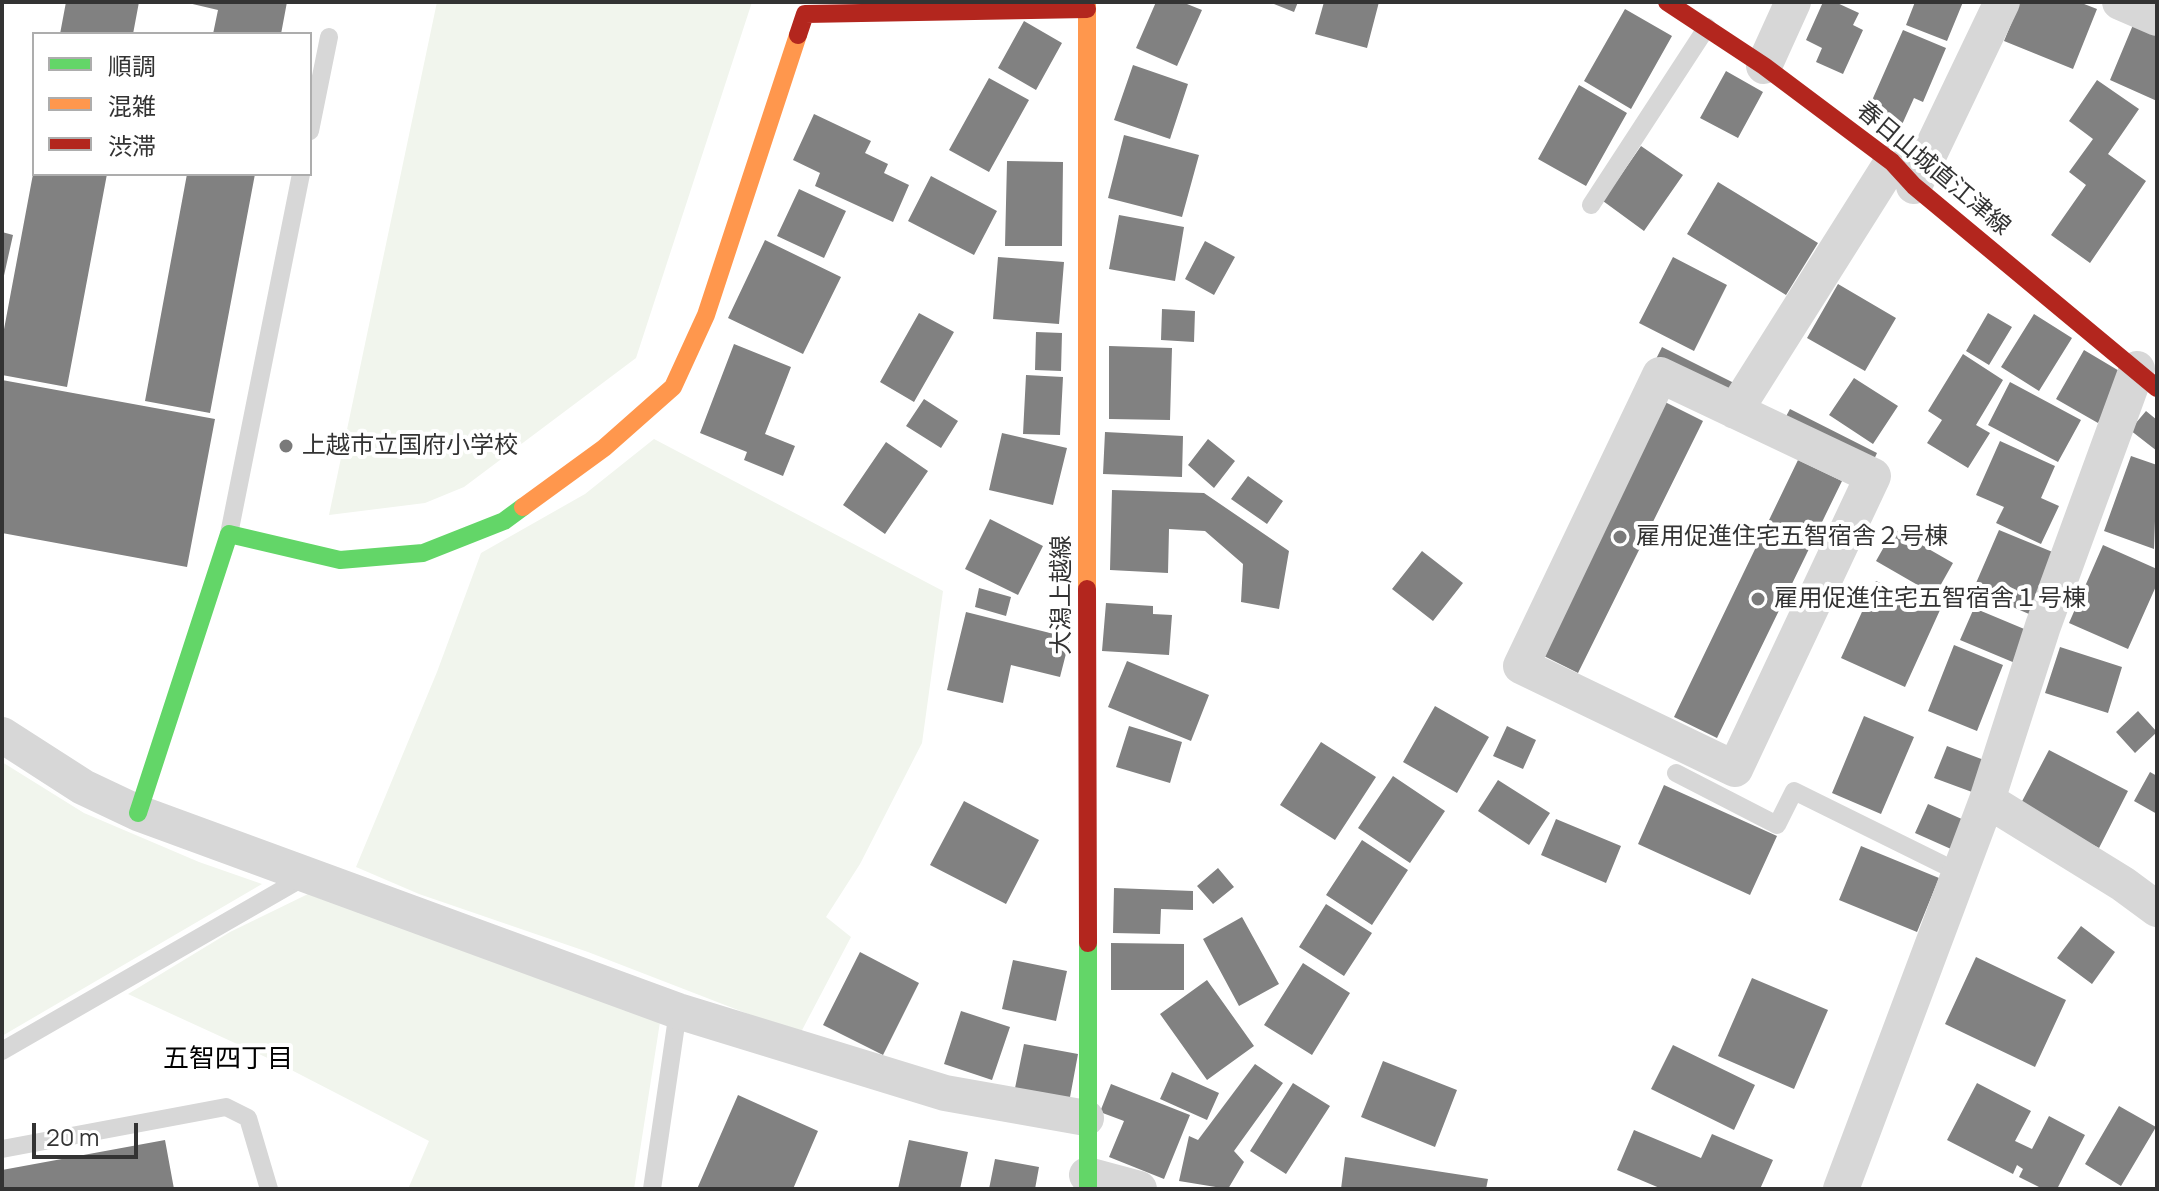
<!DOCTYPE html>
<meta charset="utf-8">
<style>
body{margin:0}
#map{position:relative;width:2159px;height:1191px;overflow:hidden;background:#fff;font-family:Manrope,"Noto Sans JP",sans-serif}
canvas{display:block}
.frame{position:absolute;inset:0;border:4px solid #333;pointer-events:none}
.legend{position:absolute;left:32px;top:32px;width:280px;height:144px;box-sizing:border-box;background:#fff;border:2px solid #adadad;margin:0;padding:10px 14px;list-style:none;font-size:24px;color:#333}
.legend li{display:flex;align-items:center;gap:16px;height:40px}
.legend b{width:40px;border:2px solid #adadad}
.scale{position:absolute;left:32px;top:1123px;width:106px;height:36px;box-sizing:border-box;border:4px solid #333;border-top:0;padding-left:10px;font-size:24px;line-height:28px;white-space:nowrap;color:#333;-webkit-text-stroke:6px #fff;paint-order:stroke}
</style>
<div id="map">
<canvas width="2159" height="1191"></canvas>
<div class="frame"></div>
<ul class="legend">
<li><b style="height:10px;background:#63d668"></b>順調</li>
<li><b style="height:10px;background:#ff974d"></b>混雑</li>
<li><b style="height:10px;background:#b3261e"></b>渋滞</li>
</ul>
<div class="scale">20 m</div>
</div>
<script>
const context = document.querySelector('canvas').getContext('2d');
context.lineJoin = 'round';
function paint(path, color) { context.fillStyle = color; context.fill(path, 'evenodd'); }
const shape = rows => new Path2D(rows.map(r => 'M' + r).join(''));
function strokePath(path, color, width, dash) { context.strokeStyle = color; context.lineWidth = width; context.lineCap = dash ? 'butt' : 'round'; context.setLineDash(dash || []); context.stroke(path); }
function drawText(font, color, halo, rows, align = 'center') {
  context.font = font + ' Manrope,"Noto Sans JP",sans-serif'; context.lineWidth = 8; context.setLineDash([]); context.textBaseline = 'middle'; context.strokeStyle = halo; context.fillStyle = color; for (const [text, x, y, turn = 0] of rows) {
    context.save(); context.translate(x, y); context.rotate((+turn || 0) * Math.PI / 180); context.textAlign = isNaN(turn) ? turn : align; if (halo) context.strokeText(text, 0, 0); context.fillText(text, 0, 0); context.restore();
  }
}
const green = shape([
 [437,2,752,2,636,358,464,487,425,503,329,515],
 [654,439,943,591,922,743,860,864,826,917,851,937,800,1034,588,952,419,894,356,867,437,672,481,553,585,494],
 [2,762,84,813,199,862,262,884,2,1036],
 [308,894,660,1022,634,1189,408,1189,429,1141,272,1060,128,994,230,932]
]);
const building = shape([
 [66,2,139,2,133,34,60,34],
 [184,2,287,2,281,34,213,34,218,10],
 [1156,2,1182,2,1202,10,1177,66,1136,48],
 [1269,2,1298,2,1294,12],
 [1324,2,1379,2,1367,48,1315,34],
 [1823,2,1835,2,1859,13,1853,25,1863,30,1843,74,1816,62,1822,48,1806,40],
 [1915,2,1963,2,1947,41,1906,25],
 [2020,2,2079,2,2097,9,2073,69,2004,41],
 [1625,9,1672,36,1631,109,1584,81],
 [1024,21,1062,43,1036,90,998,68],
 [2133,25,2157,36,2157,101,2110,80],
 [1903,30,1946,48,1923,102,1914,98,1900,129,1866,114],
 [1133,65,1188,84,1170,139,1114,120],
 [1726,71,1763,92,1738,138,1700,118],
 [989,78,1029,100,989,172,949,150],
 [2097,80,2139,109,2108,154,2146,181,2090,263,2051,235,2086,185,2069,172,2093,139,2069,121],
 [1579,85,1627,113,1586,186,1538,159],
 [814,114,871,141,865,153,888,164,884,173,909,185,893,222,815,186,820,173,793,160],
 [1124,135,1199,155,1182,217,1108,198],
 [1641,146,1683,175,1644,231,1603,201],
 [1007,161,1063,162,1062,246,1005,246],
 [33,174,107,174,67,387,2,375,2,340],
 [187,174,255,174,210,413,145,401],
 [931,176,997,211,974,255,908,221],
 [1718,182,1818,243,1786,295,1687,234],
 [799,189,846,211,824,258,777,236],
 [1119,215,1184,227,1175,281,1109,269],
 [2,232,13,235,3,280,2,280],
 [765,240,841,277,803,354,728,318],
 [1205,241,1235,257,1214,295,1185,279],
 [998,257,1064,262,1059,324,993,319],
 [1673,257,1727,285,1694,351,1639,323],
 [1838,284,1896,318,1865,371,1807,338],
 [1162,309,1195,311,1194,342,1161,340],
 [919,313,954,332,914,402,880,382],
 [1988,313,2012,327,1989,365,1966,351],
 [2034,314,2072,338,2039,391,2001,367],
 [1036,332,1062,333,1061,371,1035,370],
 [734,344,791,367,765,434,795,446,783,476,744,460,747,452,700,433],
 [1109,346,1172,348,1170,420,1109,419],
 [1662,347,1734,383,1727,398,1655,361],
 [2084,350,2126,375,2098,423,2056,399],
 [1963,354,2003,380,1976,425,1990,433,1968,468,1927,443,1942,420,1928,411],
 [1026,375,1063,377,1060,435,1023,434],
 [1854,378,1898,406,1873,444,1829,415],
 [2,380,215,419,187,567,2,533],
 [2010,382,2081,420,2058,462,1988,425],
 [924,399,958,421,941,448,906,426],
 [1663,401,1703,421,1578,673,1538,653],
 [1790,409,1877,453,1871,466,1783,422],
 [2146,411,2157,420,2157,451,2130,430],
 [1105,432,1183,436,1182,477,1103,474],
 [1002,433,1067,448,1053,505,989,490],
 [1208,439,1235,461,1214,488,1188,465],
 [2000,441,2055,466,2041,498,2059,506,2041,544,1996,523,2004,507,1976,495],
 [886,442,928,471,885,534,843,505],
 [2131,456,2157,465,2154,549,2104,531],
 [1798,460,1842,481,1717,738,1674,717],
 [1248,476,1283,501,1267,524,1231,499],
 [1112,490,1204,493,1289,551,1279,609,1241,602,1243,564,1205,531,1169,529,1168,573,1110,570],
 [990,519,1043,546,1018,595,965,569],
 [1894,529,1953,563,1935,595,1876,561],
 [1999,530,2055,553,2029,614,1973,590],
 [2103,545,2157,569,2157,584,2128,649,2069,623],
 [1422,551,1463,583,1433,621,1392,589],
 [1876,581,1940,610,1905,687,1841,658],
 [979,588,1011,597,1006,616,975,607],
 [1106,603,1153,606,1153,614,1172,615,1169,655,1102,651],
 [1974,608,2029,631,2015,663,1960,640],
 [966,612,1070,638,1060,677,1011,665,1003,703,947,690],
 [1954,645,2003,665,1977,731,1928,711],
 [2060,647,2122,667,2108,713,2045,693],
 [1127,661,1209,695,1191,741,1108,707],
 [1435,706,1489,737,1457,793,1403,762],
 [2138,711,2157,732,2135,753,2116,732],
 [1864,716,1914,737,1881,814,1832,793],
 [1129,726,1182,742,1170,783,1116,767],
 [1507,726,1536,740,1523,769,1493,756],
 [1321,742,1376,777,1335,840,1280,805],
 [1947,746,1984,760,1972,792,1934,778],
 [2049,750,2128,791,2099,848,2019,807],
 [2150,772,2157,776,2157,814,2134,801],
 [1393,776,1445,811,1410,863,1358,828],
 [1498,780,1550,813,1529,845,1478,811],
 [1664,785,1777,836,1750,895,1638,844],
 [964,801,1039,840,1006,904,930,865],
 [1928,804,1964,820,1951,849,1915,833],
 [1556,819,1621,846,1606,883,1541,855],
 [1362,840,1408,870,1372,925,1326,895],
 [1861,846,1939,878,1917,932,1839,900],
 [1218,868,1234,887,1213,904,1197,886],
 [1114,888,1193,891,1193,910,1161,909,1160,934,1113,933],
 [1326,904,1372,933,1344,976,1299,947],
 [1242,917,1279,984,1239,1006,1203,939],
 [2081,926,2115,952,2092,984,2057,958],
 [1111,943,1184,944,1184,990,1111,990],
 [860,952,919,983,883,1055,823,1025],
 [1976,957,2066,1000,2035,1067,1945,1024],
 [1013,960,1067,971,1056,1021,1002,1009],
 [1303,963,1350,993,1312,1055,1264,1025],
 [1752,978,1828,1010,1794,1089,1718,1056],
 [1207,980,1254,1046,1207,1080,1160,1014],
 [961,1011,1010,1027,992,1080,944,1064],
 [1024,1044,1078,1054,1068,1108,1013,1098],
 [1673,1045,1755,1085,1734,1130,1651,1089],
 [1383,1061,1457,1090,1435,1147,1361,1117],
 [1255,1064,1283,1083,1234,1151,1244,1162,1228,1189,1179,1181,1189,1136,1198,1140],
 [1172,1072,1219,1093,1207,1120,1160,1099],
 [1293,1083,1330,1106,1286,1174,1250,1151],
 [1977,1083,2031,1111,2015,1141,2032,1149,2049,1116,2085,1135,2057,1189,2043,1189,2019,1177,2023,1169,2017,1165,2013,1174,1947,1140],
 [1111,1084,1190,1115,1164,1179,1109,1157,1124,1121,1100,1112],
 [738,1095,818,1131,793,1189,697,1189],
 [2119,1106,2156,1127,2121,1186,2085,1164],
 [1634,1130,1701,1158,1712,1134,1773,1160,1760,1189,1662,1189,1617,1170],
 [165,1140,174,1189,2,1189,2,1170],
 [909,1140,968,1152,960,1189,898,1189],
 [1345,1157,1488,1179,1486,1189,1341,1189],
 [995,1159,1039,1167,1035,1189,989,1189]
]);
const lane = shape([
 [310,131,329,37],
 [1591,205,1707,27],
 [229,534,301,174],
 [1676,773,1777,825,1794,791,1958,872],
 [2,1051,306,876],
 [2,1149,226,1107,248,1118,269,1189],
 [652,1189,678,1011]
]);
const street = shape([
 [2120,2,2157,18],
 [1764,66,1793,2],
 [1914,186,2002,2],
 [1660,375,1873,476,1735,769,1521,666,1660,375],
 [1735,411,1892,162],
 [2,735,83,787,138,813,678,1011,945,1093,1086,1118],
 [1987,800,2123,884,2157,909],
 [1087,1175,1139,1189],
 [1841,1189,1987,800,2043,626,2137,369]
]);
const fast = shape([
 [138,813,229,534,340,560,423,553,504,521,523,507],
 [1088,943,1088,1189]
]);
const slow = shape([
 [1087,2,1087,589],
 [523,507,604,448,673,387,706,315,798,35]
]);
const jam = shape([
 [1667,2,1764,66,1892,162,1914,186,2157,388],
 [798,35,805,14,1087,9],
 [1087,589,1088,943]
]);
const markers = [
 [286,446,8,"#7a7a7a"],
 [1620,537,8,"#7a7a7a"],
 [1758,599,8,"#7a7a7a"]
];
const streetNames = [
 ["春日山城直江津線",1933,169,40],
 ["大潟上越線",1062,595,-90]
];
const poiNames = [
 ["上越市立国府小学校",302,446],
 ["雇用促進住宅五智宿舎２号棟",1636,537],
 ["雇用促進住宅五智宿舎１号棟",1774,599]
];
const neighbourhoodNames = [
 ["五智四丁目",228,1060]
];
paint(green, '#f1f5ed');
paint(building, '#818181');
strokePath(lane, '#d7d7d7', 18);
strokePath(street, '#d7d7d7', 36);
strokePath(fast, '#63d668', 18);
strokePath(slow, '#ff974d', 18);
strokePath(jam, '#b3261e', 18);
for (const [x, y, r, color] of markers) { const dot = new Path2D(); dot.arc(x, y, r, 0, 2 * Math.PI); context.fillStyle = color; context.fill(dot); strokePath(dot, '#fff', 3); }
drawText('24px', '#333', '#fff', streetNames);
drawText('24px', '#333', '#fff', poiNames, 'left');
drawText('26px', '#000', '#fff', neighbourhoodNames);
</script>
